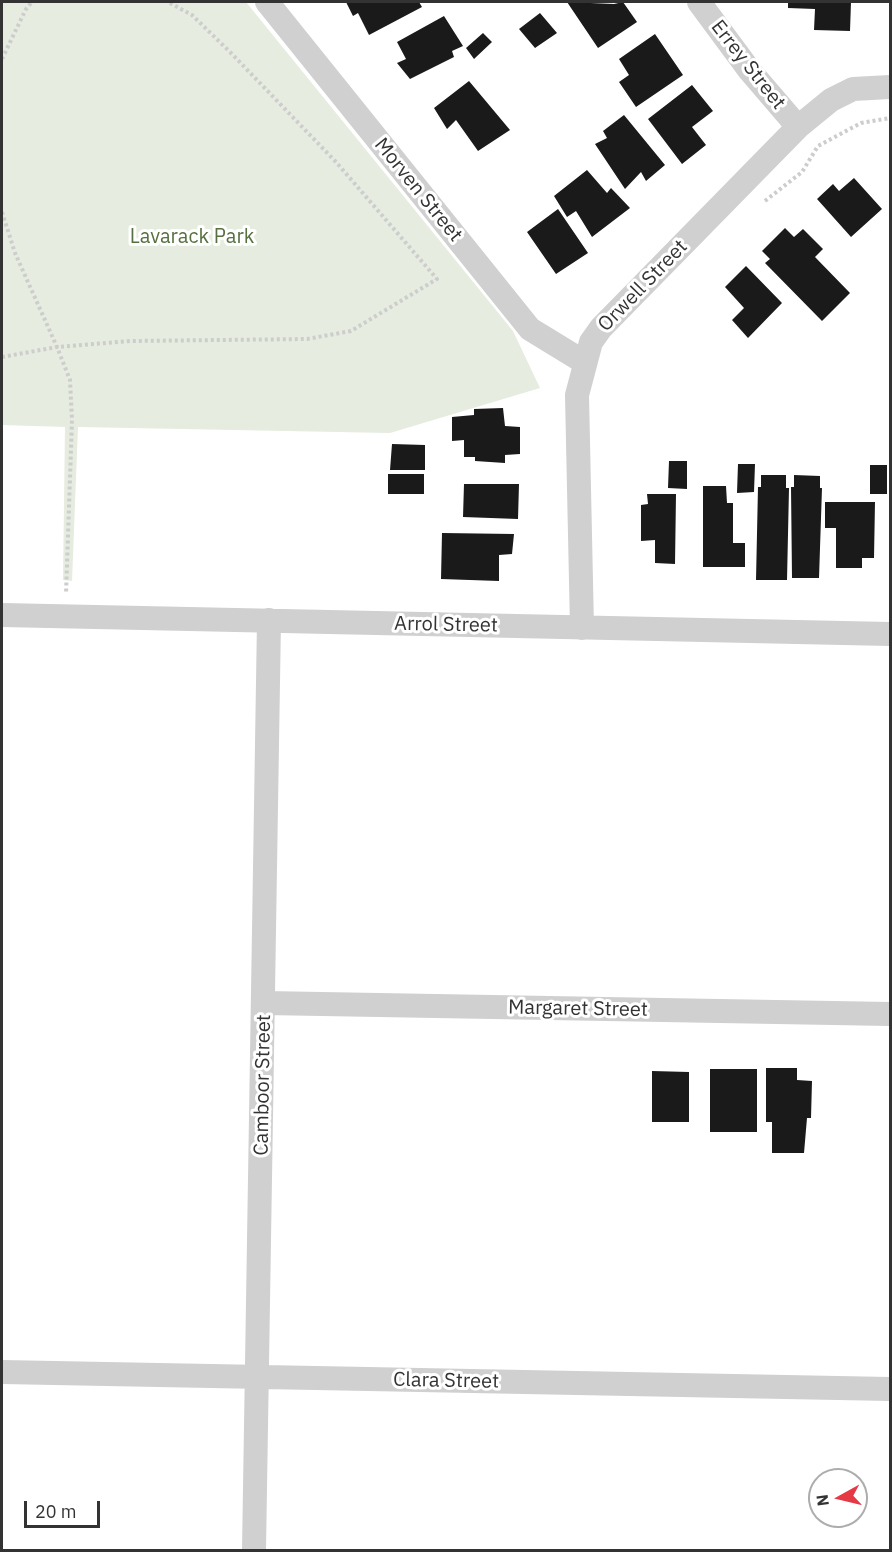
<!DOCTYPE html>
<style>
body{margin:0}
#map{position:relative;width:892px;height:1552px;overflow:hidden;background:#fff;font-family:"IBM Plex Sans",sans-serif}
canvas{display:block}
.frame{position:absolute;inset:0;border:3px solid #333;pointer-events:none}
.north{position:absolute;left:808px;top:1468px;width:60px;height:60px;box-sizing:border-box;background:#fff;border:2px solid #adadad;border-radius:50%;rotate:262deg;font-size:16px;font-weight:700;line-height:24px;text-align:center;color:#333}
.north::after{content:'';display:block;margin:auto;width:21px;height:27px;background:#e63946;clip-path:polygon(50% 0,100% 100%,50% 72%,0 100%)}
.scale{position:absolute;left:24px;top:1501px;width:76px;height:27px;box-sizing:border-box;border:3px solid #333;border-top:0;padding-left:8px;font-size:18px;line-height:21px;white-space:nowrap;color:#333;-webkit-text-stroke:4px #fff;paint-order:stroke}
</style>
<div id="map">
<canvas width="892" height="1552"></canvas>
<div class="frame"></div>
<div class="north">N</div>
<div class="scale">20 m</div>
</div>
<script>
const context = document.querySelector('canvas').getContext('2d');
context.lineJoin = 'round';
function paint(path, color) { context.fillStyle = color; context.fill(path, 'evenodd'); }
const shape = rows => new Path2D(rows.map(r => 'M' + r).join(''));
function strokePath(path, color, width, dash) { context.strokeStyle = color; context.lineWidth = width; context.lineCap = dash ? 'butt' : 'round'; context.setLineDash(dash || []); context.stroke(path); }
function drawText(font, color, halo, rows, align = 'center') {
  context.font = font + ' "IBM Plex Sans",sans-serif'; context.lineWidth = 6; context.setLineDash([]); context.textBaseline = 'middle'; context.strokeStyle = halo; context.fillStyle = color; for (const [text, x, y, turn = 0] of rows) {
    context.save(); context.translate(x, y); context.rotate((+turn || 0) * Math.PI / 180); context.textAlign = isNaN(turn) ? turn : align; if (halo) context.strokeText(text, 0, 0); context.fillText(text, 0, 0); context.restore();
  }
}
const green = shape([
 [2,2,246,2,513,331,540,388,390,433,78,427,72,581,63,580,65,427,2,425]
]);
const building = shape([
 [346,2,419,2,422,7,369,35,358,13,353,16],
 [567,2,614,4,623,2,637,22,598,48],
 [788,2,851,2,850,31,814,30,815,9,788,8],
 [540,13,557,33,535,48,519,29],
 [444,16,463,46,452,51,454,57,410,79,397,63,406,59,397,42],
 [483,33,492,42,474,59,466,48],
 [655,34,683,75,636,107,619,82,629,75,619,59],
 [469,81,510,130,478,151,456,120,447,129,434,108],
 [692,85,713,111,692,127,706,145,682,164,648,119],
 [624,115,665,165,646,181,641,172,625,189,595,144,607,138,603,131],
 [587,170,607,193,611,188,630,208,592,237,576,211,567,217,554,196],
 [854,178,882,209,851,237,817,199,833,184,839,191],
 [558,209,588,253,556,274,527,232],
 [785,228,794,237,803,229,823,249,815,257,850,293,822,321,765,263,770,259,762,251],
 [746,266,782,303,748,338,732,320,744,308,725,287],
 [503,408,505,426,520,427,520,454,505,455,505,463,475,461,475,457,464,457,464,440,452,441,452,417,474,415,474,409],
 [392,444,425,445,425,470,390,470],
 [669,461,687,461,687,489,668,488],
 [738,464,755,464,754,492,737,493],
 [870,465,887,465,887,494,870,494],
 [388,474,424,474,424,494,388,494],
 [761,475,786,475,786,488,789,488,787,580,756,580,758,487,761,487],
 [794,475,820,476,820,488,822,488,819,578,792,578,791,487,794,487],
 [464,484,519,484,518,519,463,517],
 [703,486,726,486,727,503,733,503,733,543,745,543,745,567,703,567],
 [647,494,676,494,675,564,655,563,655,540,641,541,641,505,648,504],
 [825,502,875,502,874,558,862,558,862,568,836,568,836,528,825,528],
 [442,533,514,534,512,554,499,555,499,581,441,579],
 [766,1068,797,1068,797,1080,812,1081,811,1118,807,1118,804,1153,772,1153,772,1122,766,1122],
 [710,1069,757,1069,757,1132,710,1132],
 [652,1071,689,1072,689,1122,652,1122]
]);
const path = shape([
 [2,59,26,9,32,2],
 [765,201,802,172,818,146,861,123,890,118],
 [2,212,15,253,57,347,131,341,307,339,351,331,437,279,336,162,230,52,192,15,168,2],
 [2,357,57,347,70,380,72,420,66,594]
]);
const minor = shape([
 [267,2,530,329,584,362],
 [699,2,750,71,798,127],
 [2,615,890,634],
 [582,628,577,395,591,342,601,328,798,127,831,100,853,89,890,87],
 [265,1003,890,1014],
 [2,1372,890,1389],
 [254,1550,269,620]
]);
const streetNames = [
 ["Errey Street",748,65,52],
 ["Morven Street",418,190,51],
 ["Orwell Street",643,286,-46],
 ["Arrol Street",446,625,1],
 ["Margaret Street",578,1009,1],
 ["Camboor Street",263,1085,-89],
 ["Clara Street",446,1381,1]
];
const parkNames = [
 ["Lavarack Park",192,237]
];
paint(green, '#e6ecdf');
paint(building, '#1a1a1a');
strokePath(path, '#cdcdcd', 4, [3, 3]);
strokePath(minor, '#d0d0d0', 24);
drawText('20px', '#333', '#fff', streetNames);
drawText('20px', '#56703f', '#fff', parkNames);
</script>
